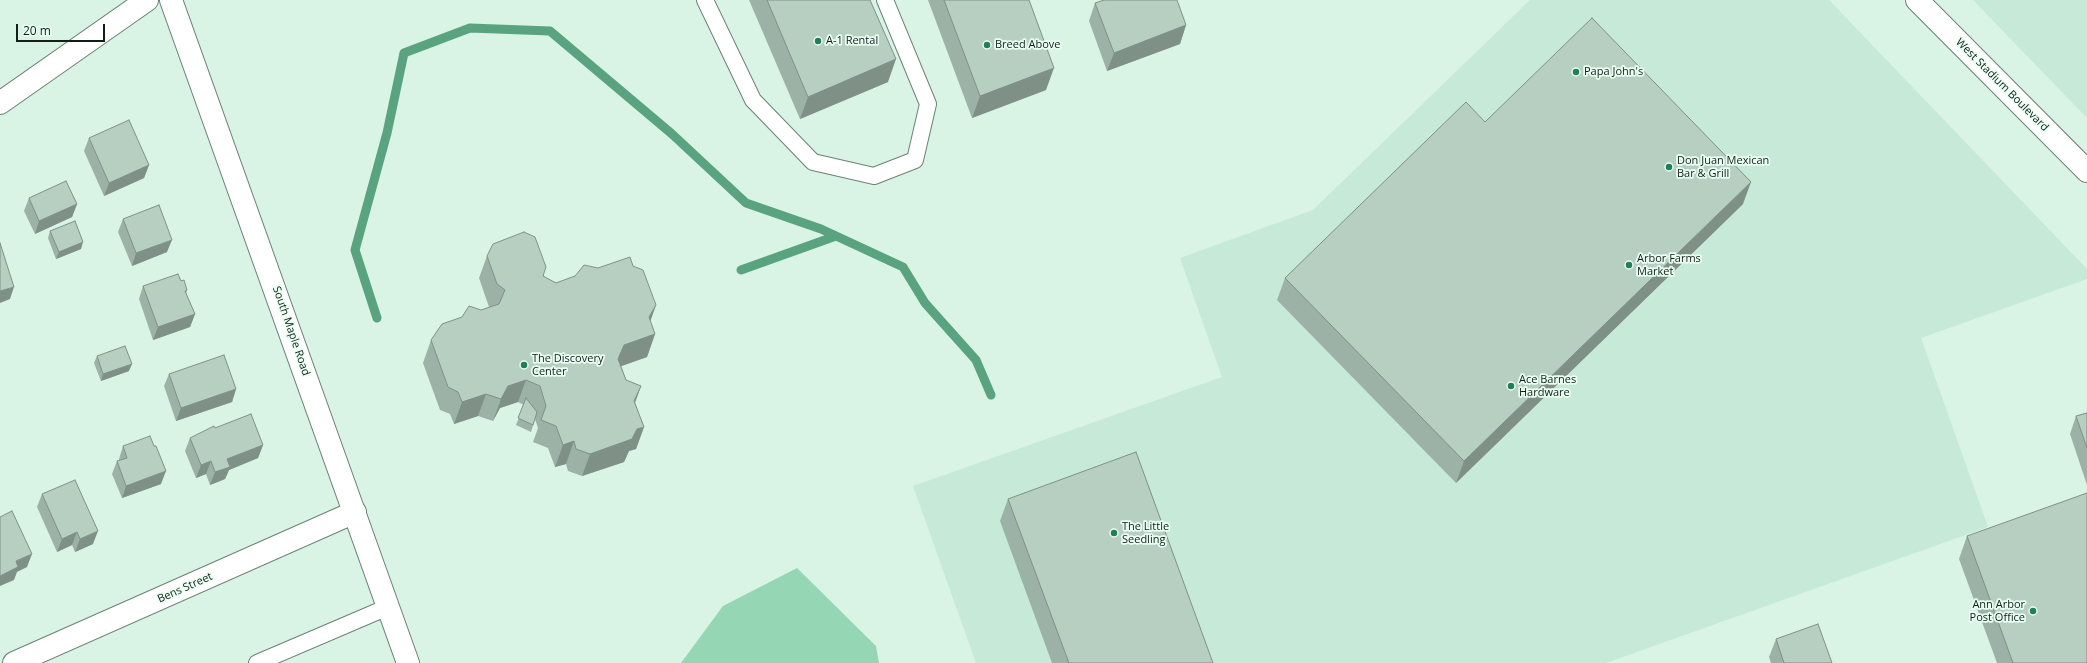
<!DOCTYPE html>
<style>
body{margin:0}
#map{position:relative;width:2087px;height:663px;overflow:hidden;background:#d9f3e4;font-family:"Open Sans",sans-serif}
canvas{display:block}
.scale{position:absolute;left:16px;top:24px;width:89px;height:18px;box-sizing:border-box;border:2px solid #141d18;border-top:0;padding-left:5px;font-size:12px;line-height:14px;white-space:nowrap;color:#141d18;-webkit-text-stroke:3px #eafff3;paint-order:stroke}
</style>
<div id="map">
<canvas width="2087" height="663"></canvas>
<div class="scale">20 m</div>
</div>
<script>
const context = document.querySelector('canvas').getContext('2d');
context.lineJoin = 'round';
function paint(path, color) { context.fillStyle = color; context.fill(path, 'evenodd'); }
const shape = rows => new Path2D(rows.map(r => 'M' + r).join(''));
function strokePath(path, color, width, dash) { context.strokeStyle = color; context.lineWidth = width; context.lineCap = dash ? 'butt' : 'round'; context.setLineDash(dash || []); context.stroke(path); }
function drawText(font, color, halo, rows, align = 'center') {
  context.font = font + ' "Open Sans",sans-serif'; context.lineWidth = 3.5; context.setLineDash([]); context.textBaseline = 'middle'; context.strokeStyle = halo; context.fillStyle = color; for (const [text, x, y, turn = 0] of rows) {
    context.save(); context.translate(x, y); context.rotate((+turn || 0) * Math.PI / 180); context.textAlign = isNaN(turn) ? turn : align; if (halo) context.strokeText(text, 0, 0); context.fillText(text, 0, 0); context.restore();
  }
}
const built = shape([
 [1530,0,1829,0,2087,269,2087,279,1921,338,1988,527,1606,663,976,663,913,486,1222,377,1180,258,1313,210],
 [1973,0,2087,0,2087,118]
]);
const green = shape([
 [797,568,876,646,879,663,681,663,723,606]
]);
const stream = shape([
 [741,270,836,236],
 [377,318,355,250,387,133,404,53,470,28,550,31,672,134,746,203,821,229,903,267,925,303,976,360,991,395]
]);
const lane = shape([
 [705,0,753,100,813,162,874,176,915,160,928,104,885,0],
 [257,663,388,607]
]);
const street = shape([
 [14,663,355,512]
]);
const secondary = shape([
 [171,0,408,663],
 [1917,0,2087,171],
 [0,103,147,0]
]);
const wall = shape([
 [749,0,870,0,888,82,800,119],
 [928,0,1029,0,1046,90,972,118],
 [1095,3,1186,25,1180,44,1107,71,1089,21],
 [1485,122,1743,204,1456,483,1277,300,1285,278],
 [89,138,149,165,144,178,104,196,84,151],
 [29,198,77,204,72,217,35,234,24,211],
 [123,219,167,252,132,266,118,232],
 [50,231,81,249,56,259,48,238],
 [487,256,543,276,556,283,598,268,633,266,656,305,650,321,655,334,647,357,621,366,626,380,641,386,635,403,644,427,636,449,629,451,624,462,582,476,568,471,566,464,555,467,548,448,533,442,538,428,535,419,531,432,516,425,524,405,518,402,500,408,493,421,478,416,454,424,450,414,440,410,423,363,431,340,481,310,489,307,479,278],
 [181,281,187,290,186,294,195,314,190,327,153,340,139,299,143,286],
 [97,356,129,371,101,381,94,363],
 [169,374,236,389,232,402,176,421,164,386],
 [2087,413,2087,485,2070,434,2076,416],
 [215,428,263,445,258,458,229,470,225,479,210,485,206,474,196,478,185,451,190,438],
 [123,446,154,446,161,484,122,498,112,474,117,461,119,461,119,459],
 [42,494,93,544,75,552,72,545,57,552,37,507],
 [1008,499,1213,663,1052,663,1000,521],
 [1967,536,2087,663,1997,663,1959,559],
 [1776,639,1832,663,1771,663,1769,657]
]);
const shadedWall = shape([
 [1186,25,1180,44,1107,71,1114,53],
 [896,59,888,82,800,119,808,97],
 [1054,68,1046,90,972,118,980,96],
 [149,165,144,178,104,196,109,183],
 [1751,182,1743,204,1456,483,1464,461],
 [77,204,72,217,35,234,39,221],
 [172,240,167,252,132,266,136,253],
 [83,242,81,249,56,259,59,252],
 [14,287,10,299,0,303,0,291],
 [656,305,648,328,649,317],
 [195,314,190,327,153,340,158,327],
 [655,334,647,357,616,368,618,359,624,345],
 [132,364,129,371,101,381,103,374],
 [526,380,518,402,500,408,493,421,501,399,508,386],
 [641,386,633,408,634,401],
 [236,389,232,402,176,421,181,408],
 [486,394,478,416,454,424,462,402],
 [644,427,636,449,629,451,624,462,582,476,590,454,637,429],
 [574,441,566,464,555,467,563,445],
 [263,445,258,458,229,470,225,479,210,485,215,472,227,459],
 [211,461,206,474,196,478,201,465],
 [166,471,161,484,122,498,126,486],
 [98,531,93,544,75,552,80,539],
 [77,532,72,545,57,552,62,539],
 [32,554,27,567,17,572,14,580,0,586,0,576,16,561]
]);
const building = shape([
 [767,0,870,0,896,59,808,97,767,0],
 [944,0,1029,0,1054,68,980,96,944,0],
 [1104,0,1177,0,1186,25,1114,53,1095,3,1104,0],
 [1592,18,1751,182,1464,461,1285,278,1466,102,1485,122,1592,18],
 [129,120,149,165,109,183,89,138,129,120],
 [66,181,77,204,39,221,29,198,66,181],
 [159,205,172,240,136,253,123,219,159,205],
 [75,221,83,242,59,252,50,231,75,221],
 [524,232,535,237,546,267,543,276,556,283,575,276,584,265,598,268,630,257,633,266,643,270,656,305,649,317,655,334,624,345,618,359,626,380,641,386,634,401,644,427,637,429,632,439,590,454,576,449,574,441,563,445,556,426,541,420,546,406,540,386,526,380,508,386,501,399,486,394,462,402,458,392,448,387,431,340,442,324,462,317,469,306,481,310,499,304,505,290,497,284,487,256,493,244,524,232],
 [0,243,14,287,0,291,0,243],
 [178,274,181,281,184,280,187,290,185,291,195,314,158,327,143,286,178,274],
 [125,346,132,364,103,374,97,356,125,346],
 [224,355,236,389,181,408,169,374,224,355],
 [526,398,537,412,533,425,518,418,526,398],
 [2087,413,2087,448,2076,416,2087,413],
 [251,414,263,445,227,459,230,467,215,472,211,461,201,465,190,438,214,426,215,428,251,414],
 [150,436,154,446,156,446,166,471,126,486,117,461,127,458,123,446,150,436],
 [1136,452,1213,663,1069,663,1008,499,1136,452],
 [75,480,98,531,80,539,77,532,62,539,42,494,75,480],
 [2087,493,2087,663,2013,663,1967,536,2087,493],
 [12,511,32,554,16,561,18,567,0,576,0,517,12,511],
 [1818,624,1832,663,1784,663,1776,639,1818,624]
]);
const markers = [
 [818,41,4,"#1d8059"],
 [987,45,4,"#1d8059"],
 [1576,72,4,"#1d8059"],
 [1669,167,4,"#1d8059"],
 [1629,265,4,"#1d8059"],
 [524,365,4,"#1d8059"],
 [1511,386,4,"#1d8059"],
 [1114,533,4,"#1d8059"],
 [2033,611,4,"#1d8059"]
];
const poiNames = [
 ["A-1 Rental",826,41],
 ["Breed Above",995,45],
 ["Papa John's",1584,72],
 ["Don Juan Mexican",1677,161],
 ["Bar & Grill",1677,174],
 ["Arbor Farms",1637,259],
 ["Market",1637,272],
 ["The Discovery",532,359],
 ["Center",532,372],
 ["Ace Barnes",1519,380],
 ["Hardware",1519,393],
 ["The Little",1122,527],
 ["Seedling",1122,540],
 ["Ann Arbor",2025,605,"right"],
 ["Post Office",2025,618,"right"]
];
const streetNames = [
 ["West Stadium Boulevard",2002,85,45],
 ["South Maple Road",291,331,71],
 ["Bens Street",185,588,-24]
];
paint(built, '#c7e9d7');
paint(green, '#95d6b4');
strokePath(stream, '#5aa380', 9);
strokePath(lane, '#6b8276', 18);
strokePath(street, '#6b8276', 24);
strokePath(secondary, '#6b8276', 24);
strokePath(lane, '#fff', 16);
strokePath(street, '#fff', 22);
strokePath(secondary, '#fff', 22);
paint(wall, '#9db2a6');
paint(shadedWall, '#7f9187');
paint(building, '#b6cfc1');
strokePath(building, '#7f9187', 1);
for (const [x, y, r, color] of markers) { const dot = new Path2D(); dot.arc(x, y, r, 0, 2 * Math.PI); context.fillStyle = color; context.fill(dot); strokePath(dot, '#eafff3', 1.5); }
drawText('11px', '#141d18', '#eafff3', poiNames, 'left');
drawText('11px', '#141d18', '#eafff3', streetNames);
</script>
